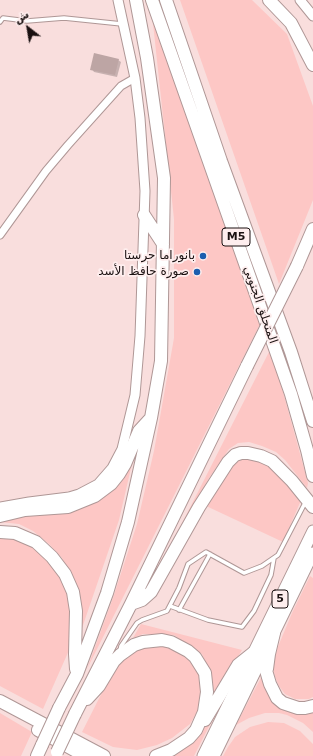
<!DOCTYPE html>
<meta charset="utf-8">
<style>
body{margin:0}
#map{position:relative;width:313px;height:756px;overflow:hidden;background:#f9dedd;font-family:"DejaVu Sans","Noto Naskh Arabic",sans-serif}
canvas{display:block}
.north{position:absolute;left:8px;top:8px;width:40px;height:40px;-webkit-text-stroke:3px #feeeee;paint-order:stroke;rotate:329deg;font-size:11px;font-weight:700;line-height:16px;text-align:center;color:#1a1111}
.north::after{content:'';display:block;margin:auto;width:14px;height:18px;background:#1a1111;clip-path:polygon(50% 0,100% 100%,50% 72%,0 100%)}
</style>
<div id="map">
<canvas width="313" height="756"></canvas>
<div class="north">ش</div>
</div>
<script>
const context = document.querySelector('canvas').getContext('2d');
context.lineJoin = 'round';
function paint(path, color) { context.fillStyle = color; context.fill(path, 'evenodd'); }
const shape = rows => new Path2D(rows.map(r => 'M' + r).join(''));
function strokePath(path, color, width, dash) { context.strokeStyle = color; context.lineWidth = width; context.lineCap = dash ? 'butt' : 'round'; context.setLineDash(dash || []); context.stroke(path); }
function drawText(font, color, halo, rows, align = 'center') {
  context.font = font + ' "DejaVu Sans","Noto Naskh Arabic",sans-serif'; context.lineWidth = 3.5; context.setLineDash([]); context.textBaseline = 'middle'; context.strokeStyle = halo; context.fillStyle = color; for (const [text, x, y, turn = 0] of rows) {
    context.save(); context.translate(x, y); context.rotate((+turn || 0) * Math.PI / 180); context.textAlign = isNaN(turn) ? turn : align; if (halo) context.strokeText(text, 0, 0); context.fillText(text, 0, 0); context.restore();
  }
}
const green = shape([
 [180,0,252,0,287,34,313,106,313,200,279,284],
 [152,14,261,322,87,669,113,598,137,524,154,451,174,338,174,219],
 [271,348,308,483,307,488,285,460,276,452,262,446,249,442,238,443,229,449,209,478,169,549],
 [134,455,119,520,80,634,71,574,62,558,49,544,33,531,19,524,0,522,0,516,68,507],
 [262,456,302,498,283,542,204,505,234,458],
 [0,532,18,534,54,563,70,596,70,648,43,709,0,686],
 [310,576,313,578,313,697,309,699,295,699,285,694,279,686,275,677,273,666,277,649,292,613],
 [141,624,242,650,210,703,212,678,202,654,174,635,143,634,133,638],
 [145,643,172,643,194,659,203,680,202,703,190,724,172,738,157,745,137,750,113,747,82,732,120,657],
 [265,670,276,698,313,706,313,732,303,723,287,715,279,713,265,713,249,718,236,725],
 [227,691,194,756,159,756,168,753],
 [0,713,32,732,21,756,0,756],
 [268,722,284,723,300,731,313,744,313,756,223,756,228,747,235,737,250,727]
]);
const shadow = shape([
 [118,60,121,62,117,77,94,72,92,69]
]);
const building = shape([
 [94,53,119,59,115,75,90,70]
]);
const service = shape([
 [0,22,3,18,27,21,64,18,122,24],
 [170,606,208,620,242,627,254,611,271,575,274,558],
 [179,610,210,554],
 [120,651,121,646,137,623,142,620,167,611,179,588,188,564,206,552,244,573,262,566,278,555,306,501]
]);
const minor = shape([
 [0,235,46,171,68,145,121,86,135,78]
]);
const tertiary = shape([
 [300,0,313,16],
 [0,507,29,502,69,497,79,494,98,484,112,468,122,449,135,395,140,336,145,191,140,118,135,78,118,0]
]);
const primary = shape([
 [203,756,313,531],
 [214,756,313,553]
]);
const trunk = shape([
 [152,0,291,394,307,450,313,476],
 [166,0,221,161,291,352,313,421],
 [269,0,291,23,313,65],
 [144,215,163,244],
 [297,266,313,229],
 [0,516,25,510,68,507,95,496,111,484,119,474,125,464,139,431,150,419],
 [0,532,15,533,36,542,52,557,65,574,73,592,76,611,75,654,76,669],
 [131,604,142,600,151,592,199,507,228,462,235,455,241,453,248,453,261,456,272,461,292,481,313,507],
 [262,657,270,684,277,698,283,703,298,708,305,708,313,706],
 [267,669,269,654,274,633],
 [87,699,99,686,114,661,120,655,134,645,143,642,162,640,171,642,188,651,195,657,205,673,207,692,204,712,196,730,189,738,171,750,156,756],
 [0,701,104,756],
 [59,708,77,674,107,593,128,522,151,418,161,361,164,178,147,58,136,0],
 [75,714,131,604,247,366],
 [205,720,238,665,253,653],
 [38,730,85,756],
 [37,756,42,745]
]);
const trunkBridge = shape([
 [247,366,297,266],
 [42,745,59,708],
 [57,752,75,714]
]);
const markers = [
 [203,256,4,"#1b5eaf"],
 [197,272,4,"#1b5eaf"]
];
const shields = [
 [236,237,28],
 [280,599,16]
];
const shieldNames = [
 ["M5",236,237],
 ["5",280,599]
];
const poiNames = [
 ["بانوراما حرستا",195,256],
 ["صورة حافظ الأسد",189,272]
];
const streetNames = [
 ["المتحلق الجنوبي",260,305,71]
];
paint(green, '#fdc7c5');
paint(shadow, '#0003');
paint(building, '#bda5a4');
strokePath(service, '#af9796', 5.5);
strokePath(minor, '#af9796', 9);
strokePath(tertiary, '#af9796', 11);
strokePath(primary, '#af9796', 13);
strokePath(trunk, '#af9796', 14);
strokePath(service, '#fff', 3.5);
strokePath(minor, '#fff', 7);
strokePath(tertiary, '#fff', 9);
strokePath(primary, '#fff', 11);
strokePath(trunk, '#fff', 12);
strokePath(trunkBridge, '#af9796', 14, []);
strokePath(trunkBridge, '#fff', 12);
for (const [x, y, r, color] of markers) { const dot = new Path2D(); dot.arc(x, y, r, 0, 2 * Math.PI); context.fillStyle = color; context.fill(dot); strokePath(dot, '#feeeee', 1.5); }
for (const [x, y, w] of shields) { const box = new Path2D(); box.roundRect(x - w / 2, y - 9, w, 18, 3); context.fillStyle = '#feeeee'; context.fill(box); strokePath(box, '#1a1111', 1); }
drawText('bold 11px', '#1a1111', null, shieldNames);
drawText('12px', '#1a1111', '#feeeee', poiNames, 'right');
drawText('12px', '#1a1111', '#feeeee', streetNames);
</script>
